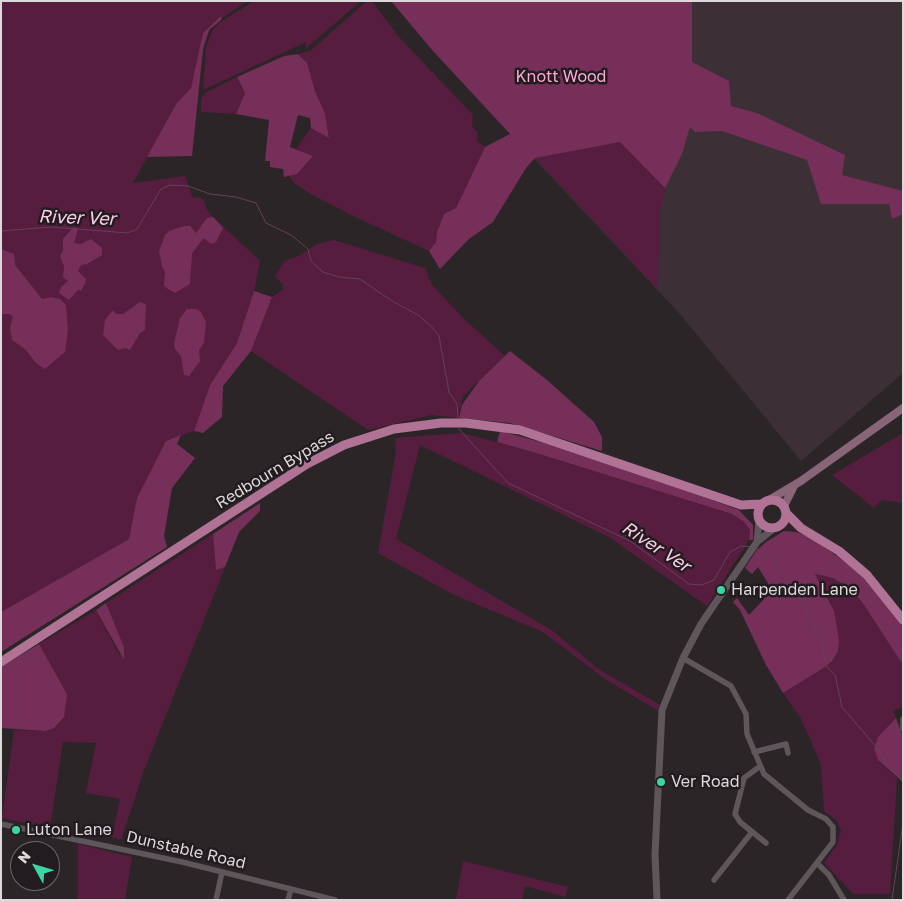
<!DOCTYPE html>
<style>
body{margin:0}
#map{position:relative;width:904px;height:901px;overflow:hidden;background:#2c2528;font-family:"Golos Text",sans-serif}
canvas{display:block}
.frame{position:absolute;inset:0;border:2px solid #ddd9db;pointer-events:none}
.north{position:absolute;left:10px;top:841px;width:50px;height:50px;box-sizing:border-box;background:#221b1f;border:1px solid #6d676a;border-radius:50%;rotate:309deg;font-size:14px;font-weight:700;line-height:20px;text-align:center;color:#ddd9db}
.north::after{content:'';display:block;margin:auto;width:18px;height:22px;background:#3cd4a4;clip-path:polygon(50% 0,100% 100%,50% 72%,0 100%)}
</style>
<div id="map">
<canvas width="904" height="901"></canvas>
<div class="frame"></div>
<div class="north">N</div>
</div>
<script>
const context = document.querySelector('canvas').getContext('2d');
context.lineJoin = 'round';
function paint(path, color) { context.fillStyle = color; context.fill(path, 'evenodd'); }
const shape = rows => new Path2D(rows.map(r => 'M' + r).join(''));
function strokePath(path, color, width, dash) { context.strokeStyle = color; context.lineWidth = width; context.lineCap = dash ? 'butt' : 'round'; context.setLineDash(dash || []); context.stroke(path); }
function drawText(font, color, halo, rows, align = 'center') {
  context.font = font + ' "Golos Text",sans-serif'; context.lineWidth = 5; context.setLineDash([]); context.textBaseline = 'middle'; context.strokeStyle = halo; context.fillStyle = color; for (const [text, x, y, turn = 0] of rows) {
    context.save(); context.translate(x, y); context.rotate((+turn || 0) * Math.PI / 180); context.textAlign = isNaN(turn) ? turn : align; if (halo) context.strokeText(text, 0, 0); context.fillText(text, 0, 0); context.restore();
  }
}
const built = shape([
 [391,1,903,1,903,373,801,461,680,314,434,52]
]);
const green = shape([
 [1,1,247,1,212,25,204,44,196,99,176,104,133,183,185,176,193,198,200,197,204,201,206,208,212,216,260,261,254,291,237,343,210,385,194,431,166,441,137,498,129,539,1,612],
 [254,1,361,1,306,48,306,42,203,90,206,48,212,31,219,23],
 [367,1,372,1,399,37,473,115,472,126,477,132,477,141,485,147,456,208,444,214,437,232,436,242,429,251,351,215,309,193,293,182,289,176,297,174,313,156,296,149,311,128,329,137,325,115,315,91,307,64,298,54,310,51],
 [237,77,245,93,236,114,201,112,201,99,205,93],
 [620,142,665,188,660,211,658,290,535,158],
 [334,240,425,268,432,285,465,320,505,356,463,396,458,418,432,415,368,430,251,351,272,297,283,290,283,285,275,276,285,261,300,255,317,244],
 [462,433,533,452,732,514,744,522,750,530,749,540,707,606,609,537,420,445,396,539,553,631,597,668,660,705,657,710,605,679,543,632,452,594,378,553,396,452,395,438],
 [903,433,903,503,882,500,874,508,832,475],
 [213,534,216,570,225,567,143,773,121,840,112,837,120,799,86,793,96,743,63,742,50,828,2,818,14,730,45,731,67,694,39,644,96,610,119,654,124,659,124,647,106,603],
 [814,574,833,578,850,589,862,602,903,665,903,707,893,711,896,718,878,737,874,749,878,760,897,778,890,894,853,894,824,863,837,845,841,831,837,821,824,811,821,766,818,757,800,717,783,693,822,669,834,611],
 [78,844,132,857,125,900,78,900],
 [463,861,568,887,565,897,525,886,522,900,456,900]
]);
const forest = shape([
 [391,1,692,1,692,62,729,81,731,106,757,113,845,155,842,175,903,191,903,214,892,219,889,204,821,204,807,160,722,131,695,132,690,127,682,154,665,188,620,142,535,158,526,168,493,222,469,239,440,269,429,251,436,242,437,232,444,214,456,208,485,147,510,134,434,52],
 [220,17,222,17,221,20,209,30,203,49,192,156,147,157,176,104,191,88,203,33],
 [298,54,307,63,315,91,325,114,329,138,311,128,310,118,298,115,290,147,313,156,297,174,284,177,283,169,270,167,270,161,265,161,269,120,236,114,245,93,237,77,284,56],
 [213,217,223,228,216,242,211,244,204,238,192,253,190,284,175,293,168,289,164,286,165,272,162,266,159,251,165,235,169,231,184,226,190,226,196,233,207,218],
 [74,227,78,229,74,243,81,244,91,239,102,248,102,255,87,264,81,265,78,271,86,279,85,284,81,291,78,290,69,300,59,293,61,287,68,281,63,277,64,266,60,256,63,251,63,239],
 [1,249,14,254,15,265,42,299,51,297,60,299,66,305,68,330,65,352,45,369,36,363,25,349,12,340,10,328,13,317,10,314,2,314,1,311],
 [254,291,272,297,251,351,223,386,222,417,203,433,194,431,210,385,237,343],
 [140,302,146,304,145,330,140,333,130,350,126,348,118,350,103,335,105,320,113,310,116,314,123,314],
 [187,309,196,309,201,312,206,322,204,343,199,350,200,361,189,376,184,375,181,356,175,349,174,343,180,318],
 [510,351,547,380,594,422,602,437,602,451,510,423,459,418,462,405,479,381],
 [500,431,582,453,739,510,753,525,753,540,749,540,750,530,744,522,732,514,533,452,497,442],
 [181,435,177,444,195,458,172,488,164,536,167,547,1,652,1,612,129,539,137,498,166,441],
 [260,503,260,511,239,532,225,567,216,570,213,534],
 [784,531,796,532,810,537,848,564,873,586,903,626,903,665,862,602,850,589,833,578,815,574,834,611,839,640,838,651,832,661,822,669,783,693,766,665,740,610,733,602,737,598,749,615,772,590,758,567,752,574,745,568,756,551,766,542],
 [106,603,124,647,124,660,96,610],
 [39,644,67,694,64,717,54,728,45,731,1,728,1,667],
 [896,718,903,737,903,782,878,760,874,749,878,737]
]);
const stream = shape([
 [1,231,51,227,128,233,137,229,161,189,170,185,188,186,210,194,236,197,256,203,266,223,291,235,308,249,311,261,323,272,339,277,360,279,392,301,418,315,431,326,439,336,449,392,457,404,458,418],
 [458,428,508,483,630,541,689,584,702,585,714,580,730,552,741,546,751,547],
 [757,549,774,562,801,602,821,640,827,667,835,675,842,707,878,749,889,768,903,782],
 [892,900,903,823]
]);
const minor = shape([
 [683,658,731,686,746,714,747,734,764,774,808,810,826,819,833,827,833,842,788,900],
 [903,719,903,729],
 [754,752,786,744,788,753],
 [759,767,744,778,735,814,740,822,766,843],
 [1,824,182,862,335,900],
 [817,863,829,875,844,900],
 [714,880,752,832],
 [216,900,222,872],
 [288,900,291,889]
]);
const tertiary = shape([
 [757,542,773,529],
 [657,900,655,854,662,710,683,658,701,624,757,542,759,521]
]);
const secondary = shape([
 [769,500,801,481,903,408],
 [784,506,794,486]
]);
const primary = shape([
 '758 514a14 14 0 1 1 28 0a14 14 0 1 1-28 0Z',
 [786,513,801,528,839,551,867,575,903,620],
 [1,662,307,464,344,445,394,429,441,423,466,423,520,430,741,505,761,504]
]);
const markers = [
 [721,590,5,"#3cd4a4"],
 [661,782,5,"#3cd4a4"],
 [16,830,5,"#3cd4a4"]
];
const parkNames = [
 ["Knott Wood",561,77]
];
const streetNames = [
 ["Redbourn Bypass",275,470,-31],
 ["Dunstable Road",186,850,13]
];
const poiNames = [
 ["Harpenden Lane",731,590],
 ["Ver Road",671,782],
 ["Luton Lane",26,830]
];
const waterNames = [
 ["River Ver",77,218,2],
 ["River Ver",656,547,33]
];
paint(built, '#3c2f36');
paint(green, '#571d3f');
paint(forest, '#752f58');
strokePath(stream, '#654158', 1);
strokePath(minor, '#5e565a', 5.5);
strokePath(tertiary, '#5e565a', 7);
strokePath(secondary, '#886578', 8);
strokePath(primary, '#b17395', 9);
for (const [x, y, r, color] of markers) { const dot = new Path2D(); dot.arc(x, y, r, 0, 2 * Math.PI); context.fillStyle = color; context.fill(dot); strokePath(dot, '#221b1f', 2); }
drawText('16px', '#fca9d5', '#221b1f', parkNames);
drawText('16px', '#ddd9db', '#221b1f', streetNames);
drawText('16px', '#ddd9db', '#221b1f', poiNames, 'left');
drawText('italic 18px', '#f9cee4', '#221b1f', waterNames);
</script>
